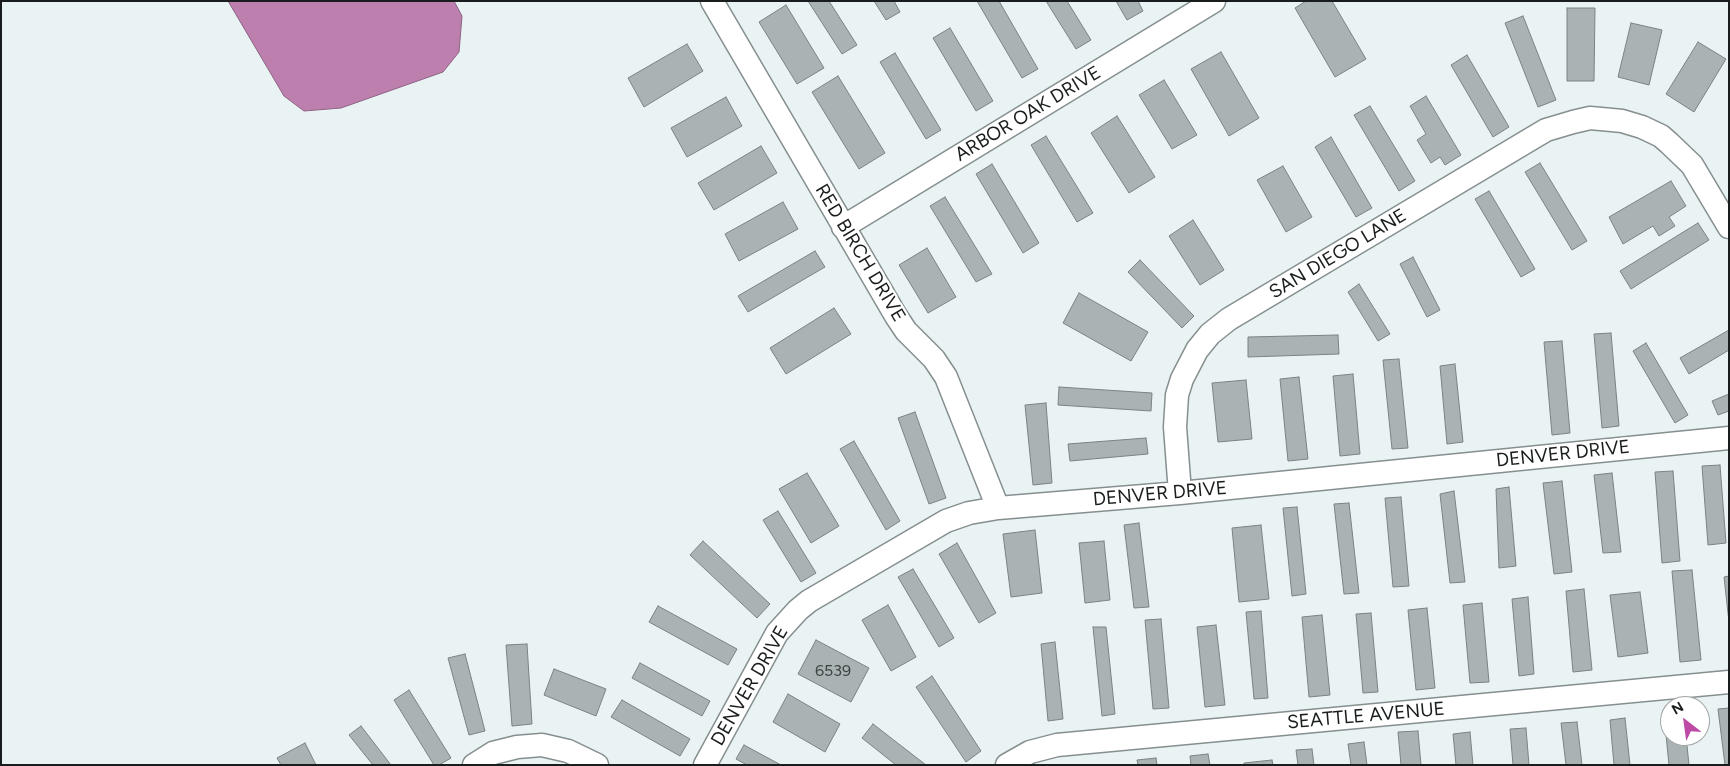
<!DOCTYPE html>
<style>
body{margin:0}
#map{position:relative;width:1730px;height:766px;overflow:hidden;background:#eaf3f4;font-family:Figtree,sans-serif}
canvas{display:block}
.frame{position:absolute;inset:0;border:2px solid #1a1d1d;pointer-events:none}
.north{position:absolute;left:1660px;top:696px;width:50px;height:50px;box-sizing:border-box;background:#fff;border:1px solid #a3a5a5;border-radius:50%;rotate:330deg;font-size:14px;font-weight:700;line-height:20px;text-align:center;color:#1a1d1d}
.north::after{content:'';display:block;margin:auto;width:18px;height:22px;background:#bd4ba6;clip-path:polygon(50% 0,100% 100%,50% 72%,0 100%)}
</style>
<div id="map">
<canvas width="1730" height="766"></canvas>
<div class="frame"></div>
<div class="north">N</div>
</div>
<script>
const context = document.querySelector('canvas').getContext('2d');
context.lineJoin = 'round';
function paint(path, color) { context.fillStyle = color; context.fill(path, 'evenodd'); }
const shape = rows => new Path2D(rows.map(r => 'M' + r).join(''));
function strokePath(path, color, width, dash) { context.strokeStyle = color; context.lineWidth = width; context.lineCap = dash ? 'butt' : 'round'; context.setLineDash(dash || []); context.stroke(path); }
function drawText(font, color, halo, rows, align = 'center') {
  context.font = font + ' Figtree,sans-serif'; context.lineWidth = 4.5; context.setLineDash([]); context.textBaseline = 'middle'; context.strokeStyle = halo; context.fillStyle = color; for (const [text, x, y, turn = 0] of rows) {
    context.save(); context.translate(x, y); context.rotate((+turn || 0) * Math.PI / 180); context.textAlign = isNaN(turn) ? turn : align; if (halo) context.strokeText(text, 0, 0); context.fillText(text, 0, 0); context.restore();
  }
}
const water = shape([
 [228,1,454,1,462,16,459,52,443,72,341,108,304,111,284,96,228,1]
]);
const building = shape([
 [808,1,829,1,857,45,842,54,808,1],
 [874,1,894,1,900,12,886,20,874,1],
 [977,1,999,1,1038,69,1022,78,977,1],
 [1046,1,1067,1,1091,40,1076,49,1046,1],
 [1116,1,1138,1,1143,11,1127,20,1116,1],
 [1306,1,1332,1,1366,59,1335,77,1295,8,1306,1],
 [786,5,824,68,797,84,759,22,786,5],
 [1567,8,1595,8,1594,81,1567,81,1567,8],
 [1523,16,1556,100,1538,107,1505,23,1523,16],
 [1631,23,1662,30,1649,85,1618,77,1631,23],
 [950,28,993,101,976,111,933,38,950,28],
 [1698,42,1726,59,1694,112,1666,94,1698,42],
 [687,44,703,71,644,107,628,78,687,44],
 [1221,52,1259,118,1229,136,1191,69,1221,52],
 [895,53,941,130,926,139,880,62,895,53],
 [1467,55,1509,127,1493,137,1451,65,1467,55],
 [838,76,885,153,859,169,812,92,838,76],
 [1164,80,1197,135,1172,149,1139,95,1164,80],
 [1426,96,1461,155,1445,165,1440,157,1431,163,1417,140,1426,134,1410,106,1426,96],
 [726,97,742,126,687,157,671,128,726,97],
 [1370,106,1415,181,1399,191,1354,115,1370,106],
 [1117,116,1155,177,1129,193,1091,133,1117,116],
 [1046,136,1093,213,1077,222,1031,145,1046,136],
 [1331,137,1372,208,1356,217,1315,147,1331,137],
 [761,146,777,173,714,210,698,183,761,146],
 [1540,163,1587,241,1572,250,1525,172,1540,163],
 [992,164,1039,243,1023,253,976,174,992,164],
 [1283,166,1312,217,1286,232,1257,180,1283,166],
 [1671,181,1686,206,1669,217,1675,226,1659,236,1653,226,1623,244,1609,217,1671,181],
 [1489,191,1535,269,1521,277,1475,199,1489,191],
 [945,197,992,274,976,282,930,206,945,197],
 [783,202,798,229,739,261,725,234,783,202],
 [1193,220,1224,270,1200,285,1169,236,1193,220],
 [1698,223,1709,240,1631,289,1620,271,1698,223],
 [927,248,956,297,928,313,899,265,927,248],
 [815,251,825,267,748,312,738,296,815,251],
 [1413,257,1440,310,1427,317,1400,264,1413,257],
 [1140,260,1194,316,1182,328,1128,272,1140,260],
 [1359,284,1390,334,1378,341,1348,292,1359,284],
 [1079,293,1148,332,1131,361,1063,323,1079,293],
 [834,308,851,334,786,374,770,348,834,308],
 [1729,330,1729,350,1689,374,1680,358,1729,330],
 [1611,333,1619,426,1602,428,1594,334,1611,333],
 [1338,335,1339,354,1248,357,1248,337,1338,335],
 [1562,341,1570,433,1552,435,1544,342,1562,341],
 [1646,343,1688,415,1675,423,1633,351,1646,343],
 [1399,359,1408,448,1392,449,1383,360,1399,359],
 [1455,364,1463,442,1447,444,1440,366,1455,364],
 [1353,374,1360,454,1340,456,1333,376,1353,374],
 [1299,377,1308,459,1288,461,1280,379,1299,377],
 [1246,380,1252,439,1218,442,1212,383,1246,380],
 [1059,387,1152,393,1151,411,1058,405,1059,387],
 [1729,394,1729,411,1718,415,1712,401,1729,394],
 [1046,403,1052,483,1033,485,1025,405,1046,403],
 [915,412,946,498,929,504,898,418,915,412],
 [1146,438,1148,454,1070,461,1068,444,1146,438],
 [854,441,900,521,886,530,840,449,854,441],
 [1720,465,1726,543,1708,545,1702,466,1720,465],
 [1673,471,1680,561,1662,563,1655,472,1673,471],
 [807,473,839,526,811,543,779,489,807,473],
 [1612,473,1621,552,1603,553,1594,475,1612,473],
 [1562,481,1572,572,1554,574,1543,483,1562,481],
 [1509,487,1516,566,1499,568,1496,489,1509,487],
 [1454,491,1465,582,1450,583,1440,494,1454,491],
 [1401,497,1409,586,1393,587,1385,498,1401,497],
 [1349,503,1359,593,1344,594,1334,504,1349,503],
 [1297,507,1306,594,1292,596,1283,508,1297,507],
 [778,511,816,573,801,582,763,520,778,511],
 [1139,523,1149,607,1134,608,1124,525,1139,523],
 [1261,525,1269,599,1239,602,1232,528,1261,525],
 [1035,530,1042,593,1011,597,1003,534,1035,530],
 [703,541,770,604,757,618,690,555,703,541],
 [1104,541,1110,600,1085,603,1079,543,1104,541],
 [957,543,996,613,979,623,939,554,957,543],
 [913,569,954,638,939,647,898,577,913,569],
 [1692,570,1701,660,1680,662,1672,571,1692,570],
 [1729,576,1729,622,1724,577,1729,576],
 [1584,589,1592,670,1573,672,1566,591,1584,589],
 [1640,592,1648,653,1618,657,1610,595,1640,592],
 [1528,597,1534,674,1519,676,1512,599,1528,597],
 [1482,603,1489,682,1470,683,1463,605,1482,603],
 [888,605,916,657,891,671,862,620,888,605],
 [658,606,737,649,728,665,649,622,658,606],
 [1427,608,1435,688,1416,690,1408,610,1427,608],
 [1261,611,1268,698,1254,699,1246,612,1261,611],
 [1371,613,1378,692,1363,693,1356,614,1371,613],
 [1322,615,1330,695,1309,697,1302,617,1322,615],
 [1161,619,1169,708,1153,709,1145,620,1161,619],
 [1216,625,1225,705,1205,707,1197,627,1216,625],
 [1093,627,1106,627,1115,714,1102,716,1093,627],
 [816,640,869,668,851,702,798,674,816,640],
 [1055,642,1063,719,1048,721,1041,644,1055,642],
 [527,644,532,724,512,726,506,645,527,644],
 [465,654,485,731,469,735,448,658,465,654],
 [640,663,710,701,702,716,632,678,640,663],
 [554,669,606,689,596,716,544,695,554,669],
 [932,676,981,751,966,762,916,687,932,676],
 [409,690,451,758,439,765,434,765,394,700,409,690],
 [788,694,840,724,825,752,773,722,788,694],
 [622,700,690,739,680,756,611,717,622,700],
 [1729,708,1729,765,1725,765,1718,709,1729,708],
 [1666,713,1670,713,1670,736,1686,736,1689,765,1669,765,1664,715,1666,713],
 [1625,718,1630,765,1614,765,1610,720,1625,718],
 [1577,722,1582,765,1566,765,1561,723,1577,722],
 [873,724,926,765,896,765,862,738,873,724],
 [361,726,391,765,373,765,349,735,361,726],
 [1526,728,1529,765,1513,765,1510,729,1526,728],
 [1418,731,1421,765,1401,765,1398,732,1418,731],
 [1470,732,1473,765,1456,765,1453,734,1470,732],
 [1364,742,1367,765,1351,765,1348,744,1364,742],
 [305,743,316,765,281,765,277,758,305,743],
 [744,745,781,765,747,765,736,759,744,745],
 [1312,749,1314,765,1298,765,1296,750,1312,749],
 [1208,754,1210,765,1191,765,1190,756,1208,754],
 [1156,758,1157,765,1138,765,1137,760,1156,758],
 [1272,760,1273,765,1244,765,1244,763,1272,760]
]);
const street = shape([
 [712,1,896,316,906,331,934,359,946,377,998,508],
 [843,227,1214,1],
 [1180,493,1175,427,1177,395,1182,379,1197,350,1210,334,1229,319,1546,130,1573,122,1590,118,1612,120,1622,121,1642,127,1661,136,1669,143,1692,165,1729,227],
 [474,765,493,753,517,747,542,745,568,751,597,765],
 [705,765,777,633,798,610,809,601,946,521,969,513,998,508,1180,493,1729,438],
 [1007,765,1030,752,1057,745,1729,682]
]);
const numberNames = [
 ["6539",833,671]
];
const streetNames = [
 ["ARBOR OAK DRIVE",1028,114,-31],
 ["RED BIRCH DRIVE",860,253,59],
 ["SAN DIEGO LANE",1338,254,-31],
 ["DENVER DRIVE",1563,454,-6],
 ["DENVER DRIVE",1160,494,-5],
 ["DENVER DRIVE",750,686,-60],
 ["SEATTLE AVENUE",1366,716,-5]
];
paint(water, '#bd80ae');
strokePath(water, '#8c6282', 1);
paint(building, '#aab3b3');
strokePath(building, '#7a8383', 1);
strokePath(street, '#868f8f', 25);
strokePath(street, '#fff', 22);
drawText('16px', '#3e4242', null, numberNames);
drawText('19px', '#1a1d1d', '#fff', streetNames);
</script>
